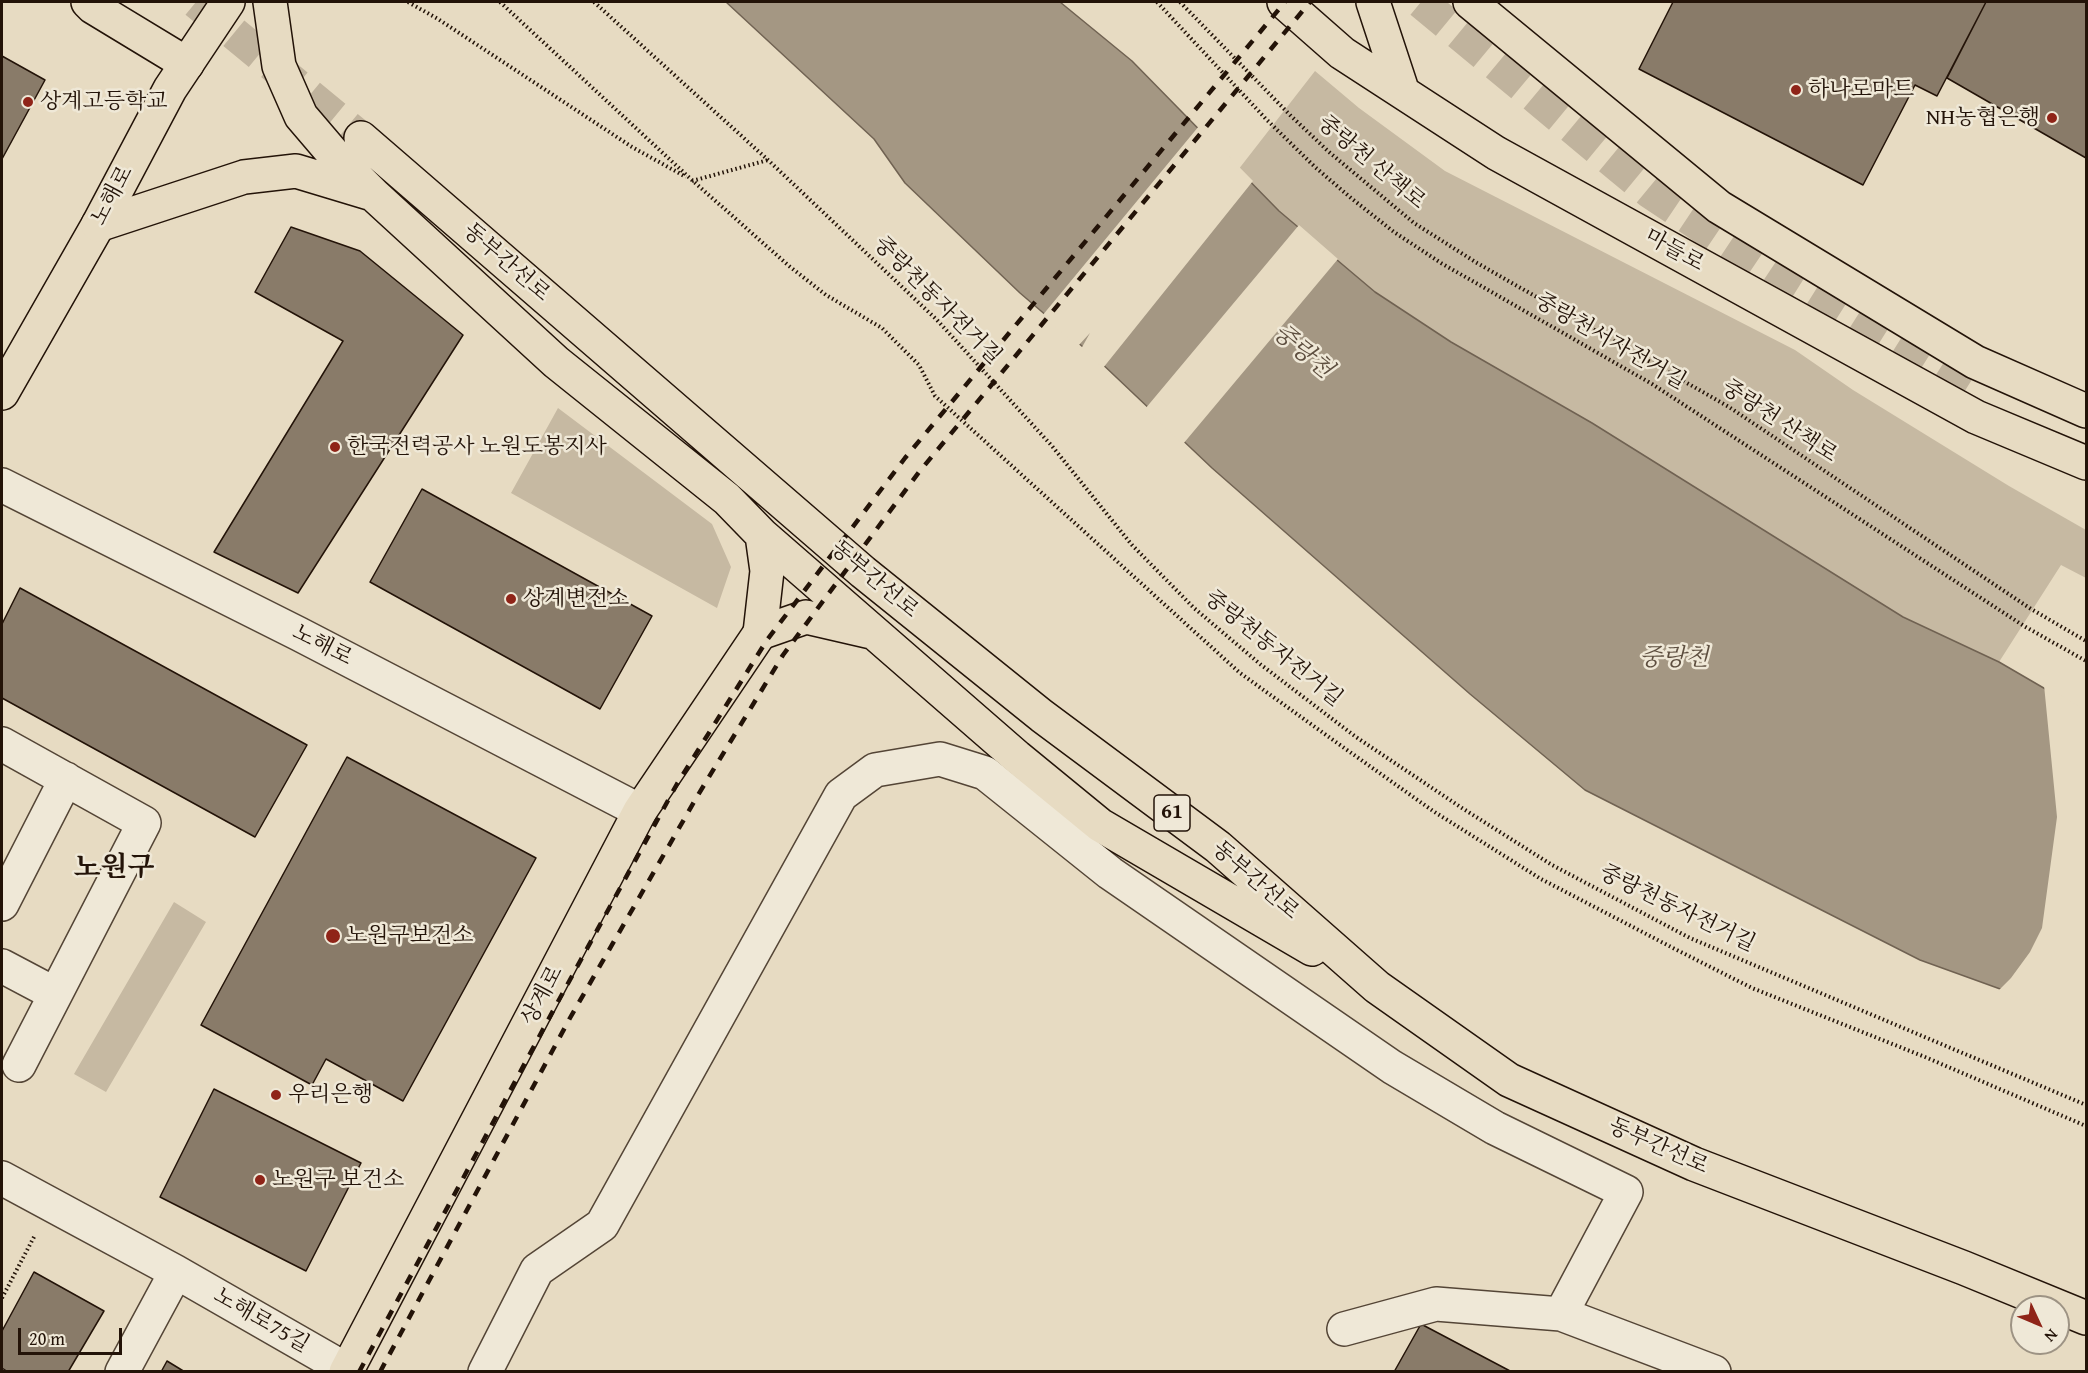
<!DOCTYPE html>
<meta charset="utf-8">
<style>
body{margin:0}
#map{position:relative;width:2088px;height:1373px;overflow:hidden;background:#e7dbc2;font-family:"Gentium Book Plus",serif}
canvas{display:block}
.frame{position:absolute;inset:0;border:3px solid #231308;pointer-events:none}
.north{position:absolute;left:2010px;top:1295px;width:60px;height:60px;box-sizing:border-box;background:#efe8d7;border:2px solid #9d9384;border-radius:50%;rotate:134deg;font-size:16px;font-weight:700;line-height:24px;text-align:center;color:#231308}
.north::after{content:'';display:block;margin:auto;width:21px;height:27px;background:#8f2418;clip-path:polygon(50% 0,100% 100%,50% 72%,0 100%)}
.scale{position:absolute;left:18px;top:1328px;width:104px;height:27px;box-sizing:border-box;border:3px solid #231308;border-top:0;padding-left:8px;font-size:18px;line-height:21px;white-space:nowrap;color:#231308;-webkit-text-stroke:4px #efe8d7;paint-order:stroke}
</style>
<div id="map">
<canvas width="2088" height="1373"></canvas>
<div class="frame"></div>
<div class="north">N</div>
<div class="scale">20 m</div>
</div>
<script>
const context = document.querySelector('canvas').getContext('2d');
context.lineJoin = 'round';
function paint(path, color) { context.fillStyle = color; context.fill(path, 'evenodd'); }
const shape = rows => new Path2D(rows.map(r => 'M' + r).join(''));
function strokePath(path, color, width, dash) { context.strokeStyle = color; context.lineWidth = width; context.lineCap = dash ? 'butt' : 'round'; context.setLineDash(dash || []); context.stroke(path); }
function drawText(font, color, halo, rows, align = 'center') {
  context.font = font + ' "Gentium Book Plus","Noto Serif KR",serif'; context.lineWidth = 5; context.setLineDash([]); context.textBaseline = 'middle'; context.strokeStyle = halo; context.fillStyle = color; for (const [text, x, y, turn = 0] of rows) {
    context.save(); context.translate(x, y); context.rotate((+turn || 0) * Math.PI / 180); context.textAlign = isNaN(turn) ? turn : align; if (halo) context.strokeText(text, 0, 0); context.fillText(text, 0, 0); context.restore();
  }
}
const green = shape([
 [1315,71,1359,108,1445,171,1795,350,1853,390,2009,486,2086,530,2086,578,2061,565,1999,662,1903,617,1592,423,1451,342,1375,292,1332,258,1279,211,1238,170],
 [558,408,712,524,731,567,717,608,511,493],
 [174,902,206,922,106,1092,74,1074]
]);
const water = shape([
 [726,2,1060,2,1132,61,1279,211,1375,292,1451,342,1592,423,1903,617,1999,662,2054,694,2086,1020,1920,960,1585,790,1470,694,1212,468,1097,359,1020,293,905,183,874,139,726,2]
]);
const pier = shape([
 [1199,126,1253,181,1103,368,1081,349,1090,333,1078,346,1042,316],
 [1299,225,1338,259,1183,444,1145,409],
 [2044,685,2086,711,2086,1023,1998,991,2011,978,2030,952,2042,928,2057,817]
]);
const building = shape([
 [1673,2,1986,2,1937,96,1915,85,1863,185,1639,69,1673,2],
 [1986,2,2086,2,2086,158,1947,78,1986,2],
 [2,56,45,80,2,159,2,56],
 [291,227,360,251,463,335,298,593,214,552,343,341,255,292,291,227],
 [422,489,652,616,600,709,370,582,422,489],
 [20,588,307,745,255,837,2,698,2,624,20,588],
 [347,757,536,858,403,1101,326,1059,312,1085,201,1025,347,757],
 [214,1089,361,1163,306,1271,160,1197,214,1089],
 [34,1272,104,1311,68,1372,8,1372,2,1368,2,1331,34,1272],
 [1421,1324,1512,1372,1394,1372,1421,1324],
 [167,1361,185,1372,161,1372,167,1361]
]);
const highwayTunnel = shape([
 [196,2,361,138],
 [1421,2,1650,192,1774,275,1963,394]
]);
const path = shape([
 [408,2,438,19,632,147,686,177],
 [500,2,693,181,789,266,826,295,882,328,919,365,935,396,1240,673,1333,740,1433,811,1541,879,1673,948,1752,988,1925,1057,2086,1126],
 [594,2,768,160,937,320,1052,446,1132,545,1194,608,1260,664,1356,737,1462,808,1552,865,1690,938,2086,1105],
 [1157,2,1266,119,1315,167,1351,198,1394,232,1441,263,1652,384,2024,626,2086,661],
 [1180,2,1290,115,1329,152,1414,223,1477,263,1729,407,2031,609,2086,641],
 [692,181,768,160],
 [2,1298,35,1235]
]);
const minor = shape([
 [2,485,299,634,640,811],
 [2,744,144,823,19,1065],
 [2,904,66,779],
 [2,966,55,994],
 [2,1178,176,1272,347,1370],
 [1344,1329,1436,1304,1561,1314,1714,1372],
 [122,1372,176,1272],
 [485,1372,537,1270,602,1225,841,795,875,770,940,759,985,773,1110,873,1392,1067,1495,1128,1626,1192,1561,1314]
]);
const major = shape([
 [1284,2,1342,53,1496,153,1976,417,2086,463],
 [1373,2,1402,90],
 [1470,2,1719,207,1975,362,2086,411],
 [2,393,98,225,170,89,228,2],
 [346,1372,640,811,760,633]
]);
const highway = shape([
 [88,2,93,7,187,64],
 [270,2,279,66,301,116,336,157,374,195,556,362,727,499,762,535,1017,757,1100,825,1312,949],
 [361,138,863,572,1042,716,1218,847,1377,987,1509,1080,1694,1164,1964,1268,2086,1318],
 [98,225,244,177,296,171,369,193],
 [762,535,767,571,760,633,806,617,871,632]
]);
const rail = shape([
 [359,1372,554,1009,677,784,767,640,905,458,1285,2],
 [380,1372,570,1018,698,795,783,655,919,472,1310,2]
]);
const markers = [
 [1796,90,6,"#8f2418"],
 [28,102,6,"#8f2418"],
 [2052,118,6,"#8f2418"],
 [335,447,6,"#8f2418"],
 [511,599,6,"#8f2418"],
 [333,936,8,"#8f2418"],
 [276,1095,6,"#8f2418"],
 [260,1180,6,"#8f2418"]
];
const shields = [
 [1172,813,36]
];
const shieldNames = [
 ["61",1172,813]
];
const poiNames = [
 ["하나로마트",1808,90],
 ["상계고등학교",40,102],
 ["NH농협은행",2040,118,"right"],
 ["한국전력공사 노원도봉지사",347,447],
 ["상계변전소",523,599],
 ["노원구보건소",346,936],
 ["우리은행",288,1095],
 ["노원구 보건소",272,1180]
];
const streetNames = [
 ["중랑천 산책로",1371,163,40],
 ["노해로",113,196,-62],
 ["마들로",1674,251,29],
 ["동부간선로",506,263,41],
 ["중랑천동자전거길",937,301,45],
 ["중랑천서자전거길",1610,342,30],
 ["중랑천 산책로",1779,422,33],
 ["동부간선로",874,580,40],
 ["노해로",322,646,27],
 ["중랑천동자전거길",1273,649,39],
 ["동부간선로",1255,881,41],
 ["중랑천동자전거길",1677,909,26],
 ["상계로",543,996,-62],
 ["동부간선로",1658,1147,24],
 ["노해로75길",261,1321,30]
];
const waterNames = [
 ["중랑천",1302,352,40],
 ["중랑천",1674,659]
];
const districtNames = [
 ["노원구",114,869]
];
paint(green, '#c6b9a2');
paint(water, '#a49783');
strokePath(water, '#706252', 1.5);
paint(pier, '#e7dbc2');
paint(building, '#897b69');
strokePath(building, '#231308', 1.5);
strokePath(highwayTunnel, '#c0b39d', 33, [33, 16]);
strokePath(minor, '#544536', 36);
strokePath(major, '#231308', 36);
strokePath(highway, '#231308', 36);
strokePath(path, '#231308', 4, [1.5, 3]);
strokePath(minor, '#efe8d7', 33);
strokePath(major, '#e7dbc2', 33);
strokePath(highway, '#e7dbc2', 33);
strokePath(rail, '#231308', 4.5, [10, 10]);
for (const [x, y, r, color] of markers) { const dot = new Path2D(); dot.arc(x, y, r, 0, 2 * Math.PI); context.fillStyle = color; context.fill(dot); strokePath(dot, '#efe8d7', 2); }
for (const [x, y, w] of shields) { const box = new Path2D(); box.roundRect(x - w / 2, y - 18, w, 36, 4.5); context.fillStyle = '#efe8d7'; context.fill(box); strokePath(box, '#231308', 1.5); }
drawText('bold 21px', '#231308', null, shieldNames);
drawText('22px', '#231308', '#efe8d7', poiNames, 'left');
drawText('22px', '#231308', '#efe8d7', streetNames);
drawText('italic 24px', '#5d4e3f', '#efe8d7', waterNames);
drawText('bold 28px', '#231308', '#efe8d7', districtNames);
</script>
